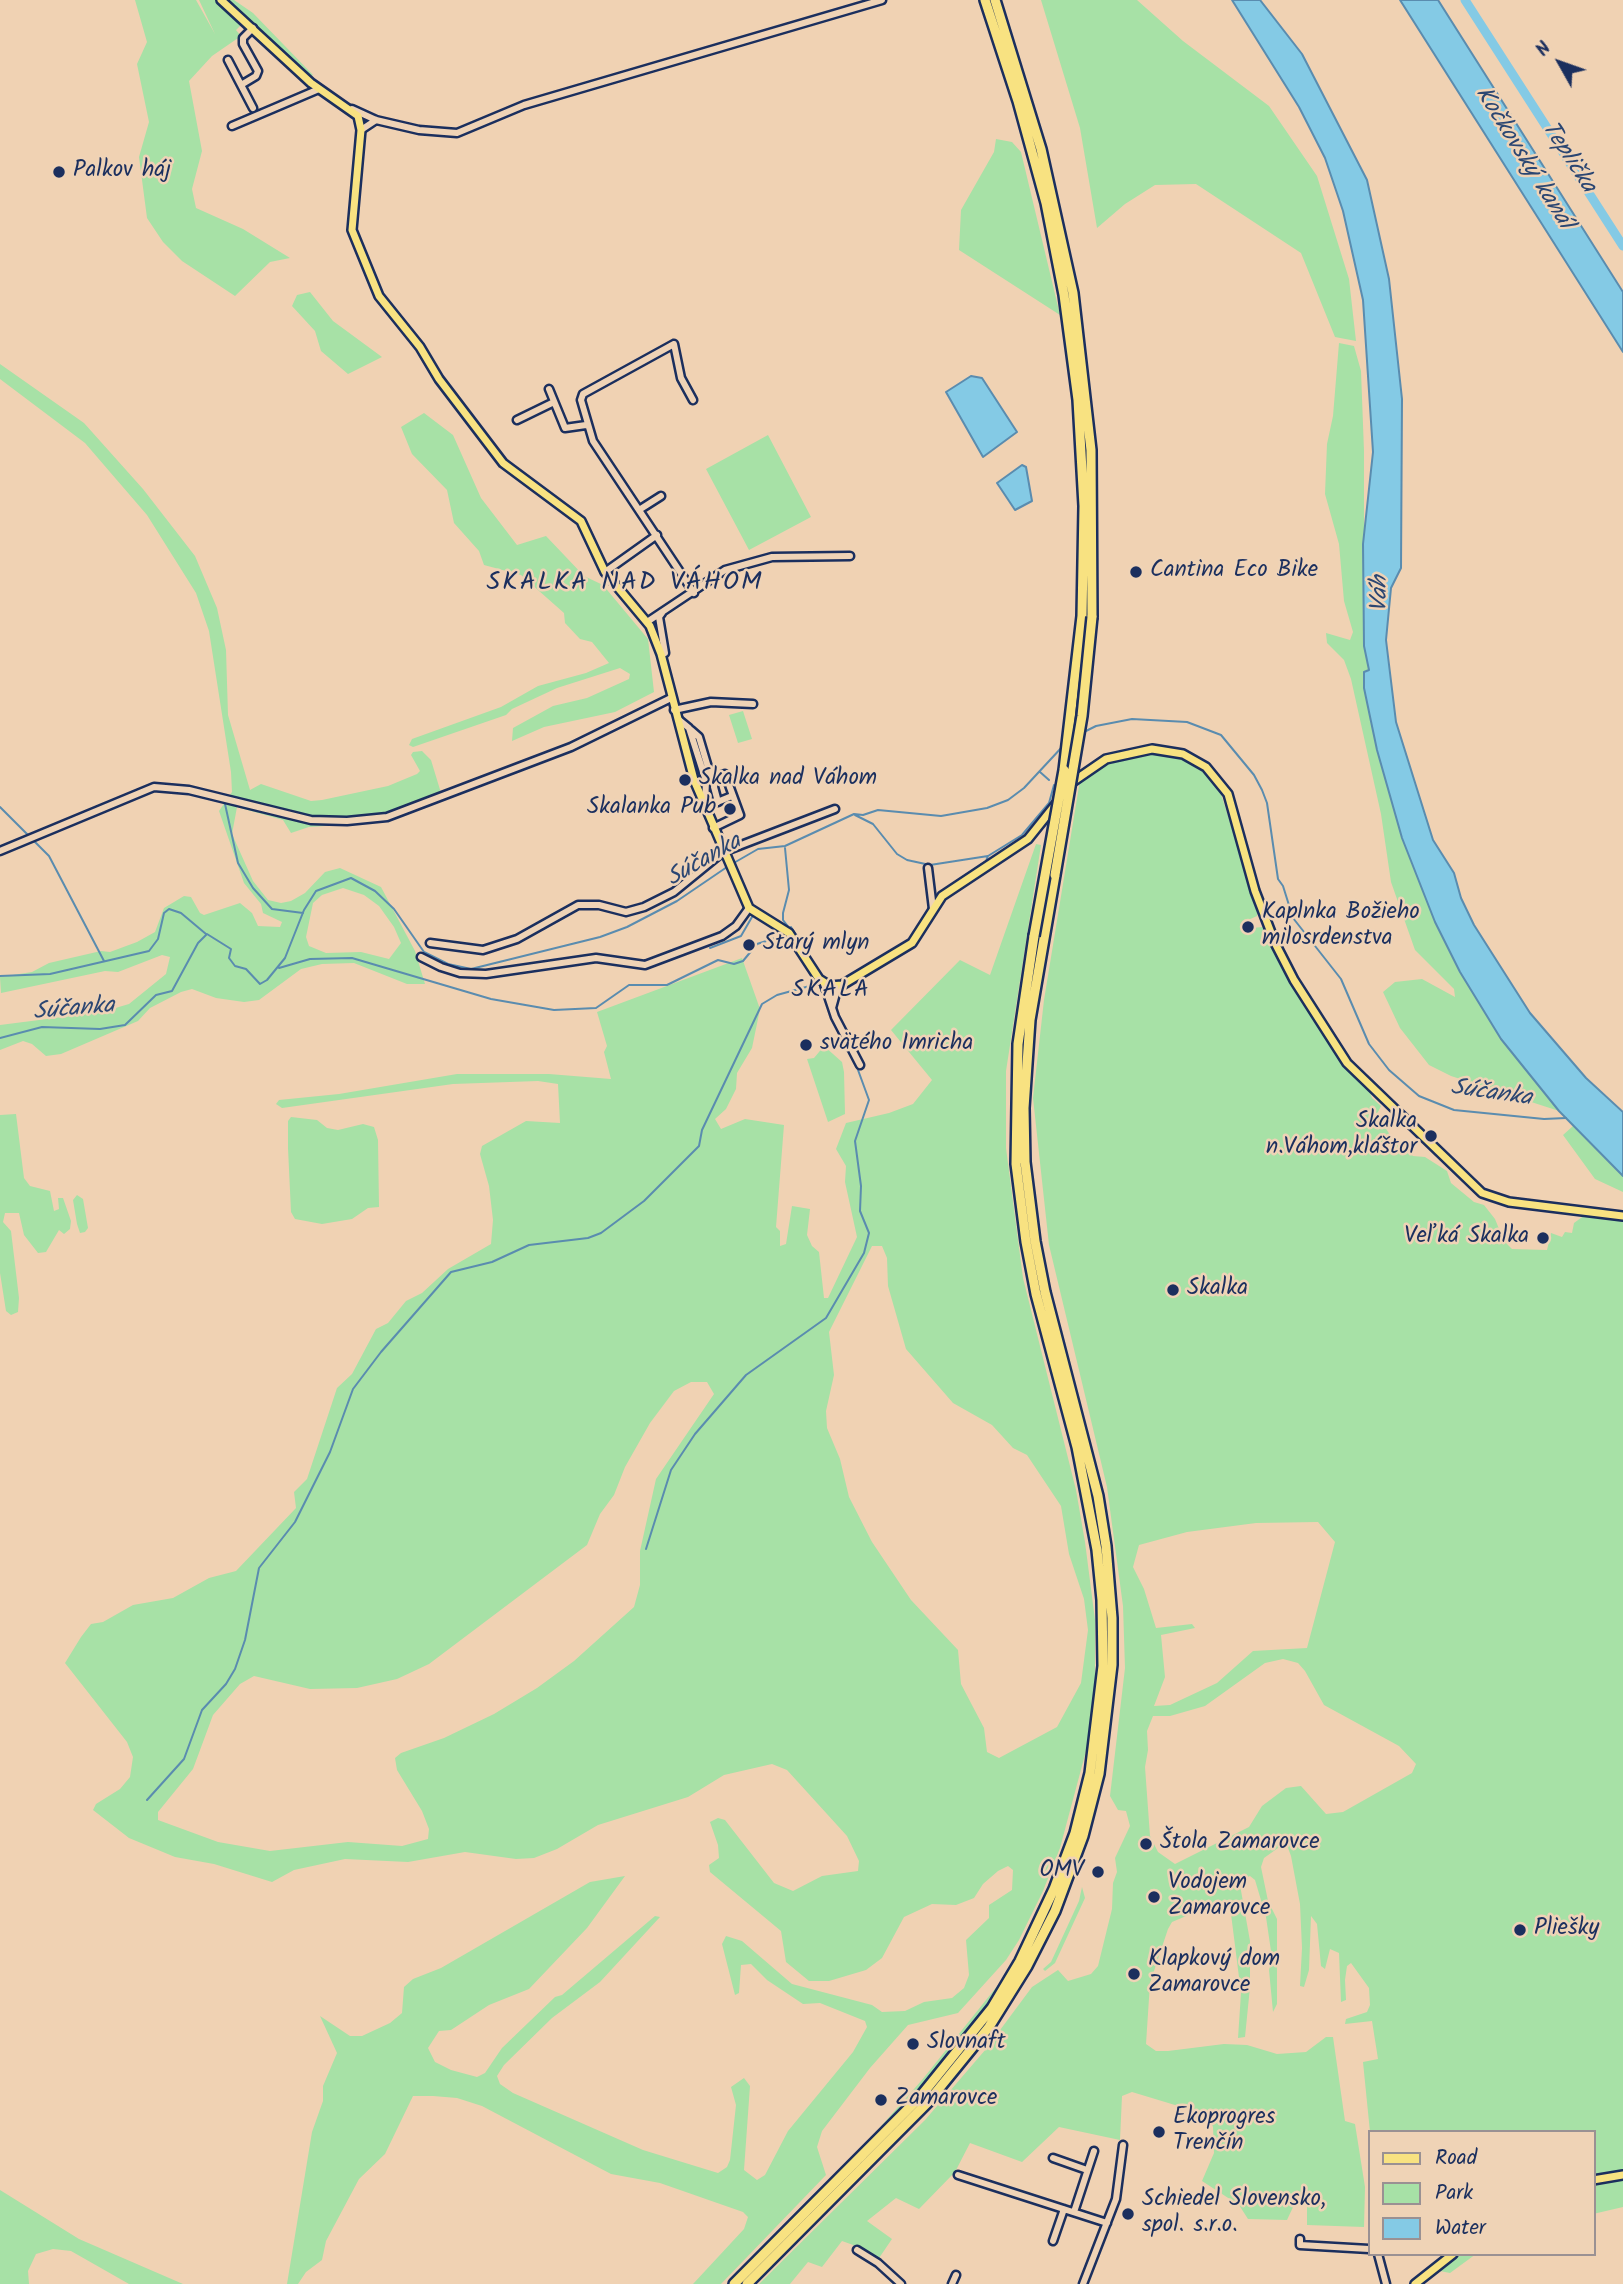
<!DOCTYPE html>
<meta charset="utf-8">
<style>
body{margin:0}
#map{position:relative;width:1623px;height:2284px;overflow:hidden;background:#f0d2b3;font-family:Kalam,sans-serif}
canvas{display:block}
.legend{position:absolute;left:1368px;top:2130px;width:228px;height:126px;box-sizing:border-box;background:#efd3b6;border:2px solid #9a9193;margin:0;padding:9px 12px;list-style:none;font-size:21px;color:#1b2f5e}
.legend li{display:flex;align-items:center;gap:14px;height:35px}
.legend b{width:35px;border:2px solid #9a9193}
.north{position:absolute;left:1525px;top:28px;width:70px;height:70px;-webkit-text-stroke:5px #efd3b6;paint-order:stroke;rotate:310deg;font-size:19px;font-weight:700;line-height:28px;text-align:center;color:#1b2f5e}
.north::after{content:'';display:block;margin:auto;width:24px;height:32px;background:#1b2f5e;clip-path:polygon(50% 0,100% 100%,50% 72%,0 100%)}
</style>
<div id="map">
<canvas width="1623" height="2284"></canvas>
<ul class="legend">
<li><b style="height:9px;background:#f8e281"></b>Road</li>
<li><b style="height:19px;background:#a7e1a6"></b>Park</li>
<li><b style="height:19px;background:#84cae5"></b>Water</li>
</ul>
<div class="north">N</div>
</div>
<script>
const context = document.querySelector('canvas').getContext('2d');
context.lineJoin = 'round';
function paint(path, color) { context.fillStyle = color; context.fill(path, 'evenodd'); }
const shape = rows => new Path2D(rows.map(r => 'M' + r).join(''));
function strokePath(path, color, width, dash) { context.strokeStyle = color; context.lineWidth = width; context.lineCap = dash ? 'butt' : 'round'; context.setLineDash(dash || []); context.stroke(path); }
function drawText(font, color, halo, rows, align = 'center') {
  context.font = font + ' Kalam,sans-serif'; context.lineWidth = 5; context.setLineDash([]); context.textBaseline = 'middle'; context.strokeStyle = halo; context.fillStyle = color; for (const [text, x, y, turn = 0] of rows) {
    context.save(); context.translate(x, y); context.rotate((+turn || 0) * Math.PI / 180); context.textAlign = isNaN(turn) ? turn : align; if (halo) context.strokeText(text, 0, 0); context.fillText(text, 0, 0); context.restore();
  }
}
const green = shape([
 [135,0,196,0,215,34,199,0,215,0,242,24,236,30,241,36,212,56,189,81,202,151,192,189,196,208,243,229,290,258,270,262,235,296,182,261,163,242,147,218,139,157,149,122,137,64,147,42],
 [226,0,234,0,253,13,313,75,310,77,283,54],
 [1041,0,1137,0,1183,41,1269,106,1317,176,1349,279,1356,341,1335,337,1301,253,1196,184,1155,185,1125,204,1097,228,1080,128],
 [996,139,1012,142,1021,152,1060,315,959,250,961,210,994,152],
 [310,292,333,321,382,357,348,374,321,351,315,331,292,306,297,295],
 [1339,343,1354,346,1361,371,1364,451,1364,646,1369,671,1364,688,1377,750,1412,865,1460,972,1501,1039,1559,1111,1451,1076,1429,1065,1400,1028,1383,992,1395,982,1422,979,1455,997,1454,989,1415,950,1391,882,1381,814,1351,679,1344,660,1327,643,1326,633,1350,640,1353,632,1344,601,1339,544,1325,494,1327,444,1333,416],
 [0,364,84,423,143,489,195,556,217,608,226,650,228,715,250,790,261,784,311,801,322,800,388,786,417,774,420,771,411,755,413,752,422,751,431,760,441,793,357,824,309,827,291,833,283,820,237,807,232,834,253,881,268,900,281,903,291,901,305,893,325,872,340,868,381,887,415,951,425,984,407,984,354,963,322,964,301,969,259,1000,244,1002,216,998,192,989,181,992,150,1008,138,1021,61,1054,46,1056,32,1044,23,1041,0,1050,0,1025,102,1012,129,1004,166,974,170,957,162,955,118,972,105,971,1,993,0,977,32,972,49,963,101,951,110,952,137,942,155,932,164,908,184,896,191,897,200,913,204,915,240,903,252,913,258,926,280,927,282,922,263,913,261,904,244,883,219,811,232,792,231,772,209,631,196,593,147,515,85,443,0,379],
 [343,888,364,895,379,906,394,927,401,943,389,959,361,952,326,953,309,946,306,937,313,903,322,895],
 [424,413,453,435,481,498,517,545,546,536,584,576,603,585,648,639,654,692,615,712,544,727,512,741,513,728,553,706,587,698,629,679,630,674,620,668,557,688,512,709,506,715,413,747,409,745,412,739,501,707,538,686,586,673,609,663,592,642,580,639,565,623,564,613,521,575,484,565,479,551,454,523,447,490,412,454,401,427],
 [768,435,811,517,749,550,706,469],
 [743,711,752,739,738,743,729,715],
 [1163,752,1191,761,1218,785,1258,908,1257,916,1246,921,1249,928,1264,927,1279,963,1342,1064,1368,1087,1372,1098,1381,1106,1377,1114,1390,1135,1413,1156,1425,1157,1447,1171,1451,1183,1474,1202,1484,1205,1495,1219,1504,1241,1512,1249,1547,1250,1551,1233,1562,1237,1565,1232,1572,1233,1574,1223,1585,1215,1623,1219,1623,2207,1593,2214,1593,2132,1370,2132,1363,2062,1378,2059,1372,2021,1345,2024,1346,2019,1367,2012,1370,2005,1369,1988,1351,1963,1347,1966,1345,1980,1346,2000,1341,2002,1339,1953,1330,1949,1325,1969,1321,1966,1317,1924,1311,1916,1309,1970,1304,1987,1300,1986,1302,1948,1300,1904,1291,1856,1288,1848,1278,1848,1264,1858,1261,1867,1268,1901,1277,1919,1277,2004,1273,2012,1269,1970,1272,1958,1266,1917,1255,1880,1250,1876,1243,1879,1240,1885,1250,1941,1250,1987,1245,2037,1238,2038,1241,1993,1230,1906,1222,1901,1172,1922,1168,1929,1150,1983,1146,2044,1156,2051,1168,2051,1224,2044,1247,2045,1277,2054,1306,2052,1326,2037,1333,2037,1345,2121,1355,2124,1365,2187,1364,2227,1307,2225,1307,2205,1294,2205,1287,2220,1248,2219,1239,2205,1202,2181,1214,2153,1213,2127,1208,2115,1132,2092,1122,2096,1120,2140,1059,2127,1022,2162,970,2143,955,2172,919,2209,896,2198,867,2221,892,2239,877,2261,856,2246,842,2241,822,2267,808,2262,790,2284,759,2284,925,2120,986,2049,1032,1987,1058,1970,1068,1981,1091,1974,1098,1966,1112,1909,1113,1883,1117,1872,1115,1858,1130,1826,1126,1811,1118,1810,1110,1796,1125,1668,1123,1606,1107,1487,1049,1245,1033,1098,1044,1000,1080,780,1085,772,1113,759],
 [1318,1522,1335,1542,1307,1648,1253,1651,1217,1683,1170,1705,1154,1706,1165,1677,1161,1635,1195,1628,1192,1624,1156,1628,1144,1589,1133,1567,1139,1545,1187,1532,1256,1523],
 [1283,1659,1298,1663,1305,1671,1324,1705,1399,1746,1416,1764,1412,1773,1343,1812,1326,1814,1301,1786,1286,1788,1262,1806,1249,1827,1175,1864,1158,1852,1150,1836,1145,1767,1148,1750,1147,1731,1153,1716,1170,1716,1205,1706,1265,1663],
 [1036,844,1041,845,1006,1071,1006,1148,1023,1278,1076,1490,1085,1542,1095,1620,1095,1677,1090,1736,1060,1848,1043,1891,1019,1940,1006,1960,958,2013,908,2025,870,2068,822,2131,817,2147,826,2175,721,2284,693,2284,744,2229,748,2217,743,2212,660,2183,611,2174,482,2106,457,2098,433,2096,413,2096,385,2154,359,2179,326,2241,322,2260,306,2272,298,2284,287,2284,312,2132,323,2101,323,2086,337,2053,320,2016,350,2036,362,2036,390,2023,402,2013,404,1987,413,1979,441,1968,590,1882,625,1876,587,1928,529,1989,489,2005,451,2030,439,2031,428,2048,435,2062,451,2070,477,2077,485,2073,502,2048,555,1997,562,1995,655,1916,660,1917,600,1982,552,2018,504,2065,497,2076,500,2084,513,2093,643,2150,718,2173,727,2167,730,2160,736,2105,731,2087,744,2078,750,2086,744,2170,757,2180,765,2175,788,2131,853,2052,867,2027,865,2021,820,2003,803,2004,767,1980,751,1964,741,1965,739,1993,735,1995,722,1944,726,1936,742,1941,792,1984,872,2005,882,2012,905,2011,924,2002,952,1998,964,1988,969,1975,966,1940,989,1918,989,1905,1012,1890,1013,1870,1008,1866,998,1871,983,1884,974,1898,956,1905,932,1904,904,1917,882,1958,866,1970,829,1981,809,1981,786,1962,781,1931,710,1872,709,1865,719,1858,718,1845,710,1822,718,1818,725,1820,774,1883,793,1891,822,1876,858,1871,859,1861,847,1836,787,1770,772,1764,724,1775,688,1797,598,1825,557,1849,534,1858,516,1859,465,1852,408,1862,345,1859,294,1870,272,1882,214,1864,175,1857,129,1838,93,1810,96,1804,120,1789,130,1777,133,1757,127,1742,65,1663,81,1637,91,1624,103,1622,133,1605,173,1598,209,1578,236,1571,296,1508,294,1492,307,1479,337,1388,352,1374,376,1329,388,1323,406,1301,422,1293,448,1269,491,1244,493,1220,489,1186,480,1154,482,1146,526,1121,560,1123,558,1084,538,1081,453,1084,282,1108,276,1104,279,1100,339,1094,457,1074,549,1074,611,1079,604,1052,607,1046,597,1012,742,958,760,1009,752,1048,737,1073,736,1089,726,1109,715,1119,721,1129,745,1119,784,1125,776,1227,780,1231,780,1246,786,1244,792,1206,810,1209,807,1235,812,1246,819,1252,824,1298,828,1298,857,1237,845,1182,846,1166,836,1149,846,1123,889,1113,913,1104,932,1080,891,1030,960,960,990,975],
 [872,1246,882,1246,887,1258,888,1286,906,1349,953,1403,992,1425,1013,1448,1027,1455,1061,1506,1069,1554,1084,1599,1088,1630,1081,1683,1057,1727,999,1758,987,1752,984,1728,961,1684,958,1650,911,1600,872,1542,849,1497,840,1459,827,1428,826,1411,834,1375,829,1332],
 [691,1382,707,1382,714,1394,656,1479,640,1551,640,1585,634,1607,574,1661,537,1688,494,1714,444,1738,401,1753,395,1758,397,1770,422,1811,429,1829,428,1839,402,1846,348,1842,270,1851,218,1842,158,1820,158,1812,193,1769,213,1715,240,1684,254,1676,310,1689,357,1688,397,1679,429,1664,587,1545,600,1514,614,1495,625,1467,650,1423,674,1391],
 [824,1046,842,1062,844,1072,845,1114,828,1122,807,1059,814,1058],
 [16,1114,24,1178,30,1186,50,1191,54,1211,59,1209,58,1198,63,1198,71,1221,70,1229,64,1234,59,1230,46,1252,38,1253,24,1235,19,1213,5,1213,3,1222,11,1231,19,1298,18,1312,11,1315,6,1311,0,1273,0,1115],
 [291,1117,317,1120,327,1128,338,1130,363,1124,374,1127,378,1140,379,1207,368,1208,352,1219,322,1224,295,1219,291,1212,288,1148,288,1121],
 [1573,1126,1623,1176,1623,1192,1595,1179,1563,1135],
 [77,1195,83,1199,88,1228,85,1232,80,1233,77,1224,73,1200],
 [1082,1887,1085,1898,1055,1963,1045,1971,1043,1969,1051,1962,1079,1901],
 [1002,1980,978,2017,922,2087,851,2160,922,2080],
 [0,2190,79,2239,183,2284,129,2284,71,2251,53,2249,36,2254,28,2271,29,2284,0,2284],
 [1444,2254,1476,2254,1450,2273,1440,2271,1437,2260]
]);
const water = shape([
 [1232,0,1260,0,1302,54,1367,180,1389,279,1402,399,1401,568,1391,588,1386,640,1396,722,1433,840,1454,873,1461,898,1474,925,1530,1013,1586,1078,1623,1112,1623,1176,1559,1111,1501,1039,1460,972,1435,922,1402,838,1377,750,1364,688,1364,672,1369,670,1364,646,1363,544,1373,452,1363,300,1343,211,1325,158,1299,107,1232,0],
 [1400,0,1438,0,1623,292,1623,352,1400,0],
 [971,376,982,378,1017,432,983,457,946,392,971,376],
 [1022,465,1026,467,1032,501,1015,510,997,483,1022,465]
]);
const stream = shape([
 [1082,733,1096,726,1132,719,1187,722,1221,735,1254,775,1262,790,1267,803,1278,879,1283,886,1293,918,1341,979,1369,1044,1389,1070,1419,1096,1454,1110,1544,1119,1566,1118],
 [1040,772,1049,780],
 [225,804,238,863,253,888,272,909,303,913],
 [0,807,29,836],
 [855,815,873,824,897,854,907,860,930,865,988,856,1022,835,1049,803,1054,785],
 [33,840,49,856,104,961],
 [785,848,789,890,783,913,783,920,790,929],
 [732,864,758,849,785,846,854,814,863,815,878,810,941,816,987,808,1008,800,1024,788,1063,746],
 [951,885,986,861,988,856],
 [791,927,817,970],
 [710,948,741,936,752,917],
 [279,968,310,959,352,958,491,999,554,1010,596,1008,629,985,667,985,718,960,734,964,743,961,757,944,785,935],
 [0,976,50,974,149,951,158,939,164,913,169,909,181,913,206,934],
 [820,987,827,1005],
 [830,1014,856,1065],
 [0,1038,42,1027,100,1029,125,1025,156,995,172,991,198,943,207,934,231,949,229,958,235,966,246,969,260,984,267,980,285,958,304,910,316,891,351,878,375,891,394,909,424,952,448,964,471,969,600,937,627,927,677,901,727,867],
 [646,1549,671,1470,695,1434,746,1375,826,1318,864,1253,869,1233,860,1211,861,1186,855,1141,869,1100,858,1070],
 [147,1800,184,1759,202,1710,226,1684,235,1669,245,1640,259,1568,295,1522,330,1452,353,1389,381,1352,451,1272,492,1262,529,1245,588,1238,601,1233,644,1201,699,1146,702,1130,762,1004,777,995,817,984]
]);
const river = shape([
 [1465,0,1623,246]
]);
const minor = shape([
 [228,60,241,85,256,76,258,71,243,44,243,38,253,28],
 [241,85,253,108],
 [352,109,376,120,419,130,457,133,524,105,882,0],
 [232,126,319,89],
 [361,130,376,120],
 [549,389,565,428,586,425],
 [693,400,681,378,674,344,583,394,581,400,593,441,694,593],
 [517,420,554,402],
 [639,510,661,496],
 [605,572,657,535],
 [647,622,725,570,772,557,850,556],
 [661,654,665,653,659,617,662,613],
 [674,710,711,702,753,704],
 [678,719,689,728,706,781,705,805],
 [691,730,699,737,710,774,704,783,694,780],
 [705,807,732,796],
 [713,828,740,815,725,774,716,777,714,787,718,802],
 [0,851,154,787,189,790,311,820,347,821,387,817,571,747,671,698],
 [928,868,933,909],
 [430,943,483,950,517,939,578,905,599,905,626,912,644,907,674,892,723,852,835,809],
 [421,957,441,967,460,973,486,974,596,958,645,965,722,936,736,926,749,908],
 [824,984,835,1017,860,1065],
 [832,1008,838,986],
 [1053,2158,1087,2170],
 [958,2175,1107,2223],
 [1074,2212,1094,2151],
 [1300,2239,1300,2245,1369,2249],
 [1053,2241,1064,2209],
 [857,2250,878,2263,901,2284],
 [1378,2254,1386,2284],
 [952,2284,956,2275],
 [1083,2284,1116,2199,1123,2145]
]);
const major = shape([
 [221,0,311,83,358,116,361,130,352,230,379,296,420,347,439,379,503,463,581,521,605,572,650,626,661,654,694,780,749,908,789,933,819,979,830,986,842,985,912,943,942,896,1028,839,1056,804],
 [1071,783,1106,759,1152,749,1183,754,1206,767,1228,794,1255,891,1275,943,1294,980,1347,1063,1482,1193,1509,1202,1623,1216],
 [1593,2180,1623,2175],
 [1415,2284,1453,2254]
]);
const highway = shape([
 [985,0,1018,101,1046,203,1064,295,1078,400,1084,506,1082,616,1064,770],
 [995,0,1041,149,1073,293,1091,450,1092,617],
 [734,2284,920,2097,992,2008,1020,1961,1054,1889,1075,1833,1090,1773,1103,1666,1102,1600,1097,1550,1077,1447,1036,1294,1026,1242,1016,1164,1018,1044,1034,936],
 [747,2284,928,2102,989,2027,1027,1966,1055,1911,1083,1836,1099,1774,1112,1665,1112,1618,1106,1546,1098,1496,1045,1292,1035,1241,1025,1162,1024,1108,1030,1020,1055,875]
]);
const highwayBridge = shape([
 [1055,875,1082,716,1092,617],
 [1034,936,1064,770]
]);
const markers = [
 [59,172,7,"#1b2f5e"],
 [1136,572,7,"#1b2f5e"],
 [685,780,7,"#1b2f5e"],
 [730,809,7,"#1b2f5e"],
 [1248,927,7,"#1b2f5e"],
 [749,945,7,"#1b2f5e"],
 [806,1045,7,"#1b2f5e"],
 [1431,1136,7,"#1b2f5e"],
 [1543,1238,7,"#1b2f5e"],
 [1173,1290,7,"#1b2f5e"],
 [1146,1844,7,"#1b2f5e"],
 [1098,1872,7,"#1b2f5e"],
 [1154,1897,7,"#1b2f5e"],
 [1520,1930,7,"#1b2f5e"],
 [1134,1974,7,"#1b2f5e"],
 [913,2044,7,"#1b2f5e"],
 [881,2100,7,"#1b2f5e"],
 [1159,2132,7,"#1b2f5e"],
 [1128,2214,7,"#1b2f5e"]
];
const poiNames = [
 ["Palkov háj",73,172],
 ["Cantina Eco Bike",1150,572],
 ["Skalka nad Váhom",699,780],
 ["Skalanka Pub",716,809,"right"],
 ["Kaplnka Božieho",1262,914],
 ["milosrdenstva",1262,940],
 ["Starý mlyn",763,945],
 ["svätého Imricha",820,1045],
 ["Skalka",1417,1123,"right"],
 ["n.Váhom,kláštor",1417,1149,"right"],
 ["Veľká Skalka",1529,1238,"right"],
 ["Skalka",1187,1290],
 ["Štola Zamarovce",1160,1844],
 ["OMV",1084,1872,"right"],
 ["Vodojem",1168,1884],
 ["Zamarovce",1168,1910],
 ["Pliešky",1534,1930],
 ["Klapkový dom",1148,1961],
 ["Zamarovce",1148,1987],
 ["Slovnaft",927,2044],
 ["Zamarovce",895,2100],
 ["Ekoprogres",1173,2119],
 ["Trenčín",1173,2145],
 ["Schiedel Slovensko,",1142,2201],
 ["spol. s.r.o.",1142,2227]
];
const waterNames = [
 ["Teplička",1567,158,57],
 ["Kočkovský kanál",1522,159,58],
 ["Váh",1382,594,-89],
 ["Súčanka",705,862,-30],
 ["Súčanka",74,1011,-5],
 ["Súčanka",1491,1095,8]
];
const neighbourhoodNames = [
 ["SKALA",831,992]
];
const quarterNames = [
 ["SKALKA NAD VÁHOM",625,585]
];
paint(green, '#a7e1a6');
paint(water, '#84cae5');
strokePath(water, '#5a8caf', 2);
strokePath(stream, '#5a8caf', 2);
strokePath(river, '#84cae5', 9);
strokePath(minor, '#1b2f5e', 11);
strokePath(major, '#1b2f5e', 12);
strokePath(highway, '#1b2f5e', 14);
strokePath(minor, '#efd3b6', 6);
strokePath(major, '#f8e281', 7);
strokePath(highway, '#f8e281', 9);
strokePath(highwayBridge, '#1b2f5e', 14, []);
strokePath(highwayBridge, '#f8e281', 9);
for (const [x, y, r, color] of markers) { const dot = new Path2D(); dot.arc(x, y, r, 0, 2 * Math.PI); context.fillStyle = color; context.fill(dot); strokePath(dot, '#efd3b6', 2.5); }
drawText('23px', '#1b2f5e', '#efd3b6', poiNames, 'left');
drawText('italic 24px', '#2b4672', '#efd3b6', waterNames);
context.letterSpacing = '2px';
drawText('24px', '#1b2f5e', '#efd3b6', neighbourhoodNames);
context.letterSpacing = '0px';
context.letterSpacing = '2px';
drawText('26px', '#1b2f5e', '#efd3b6', quarterNames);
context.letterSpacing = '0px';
</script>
